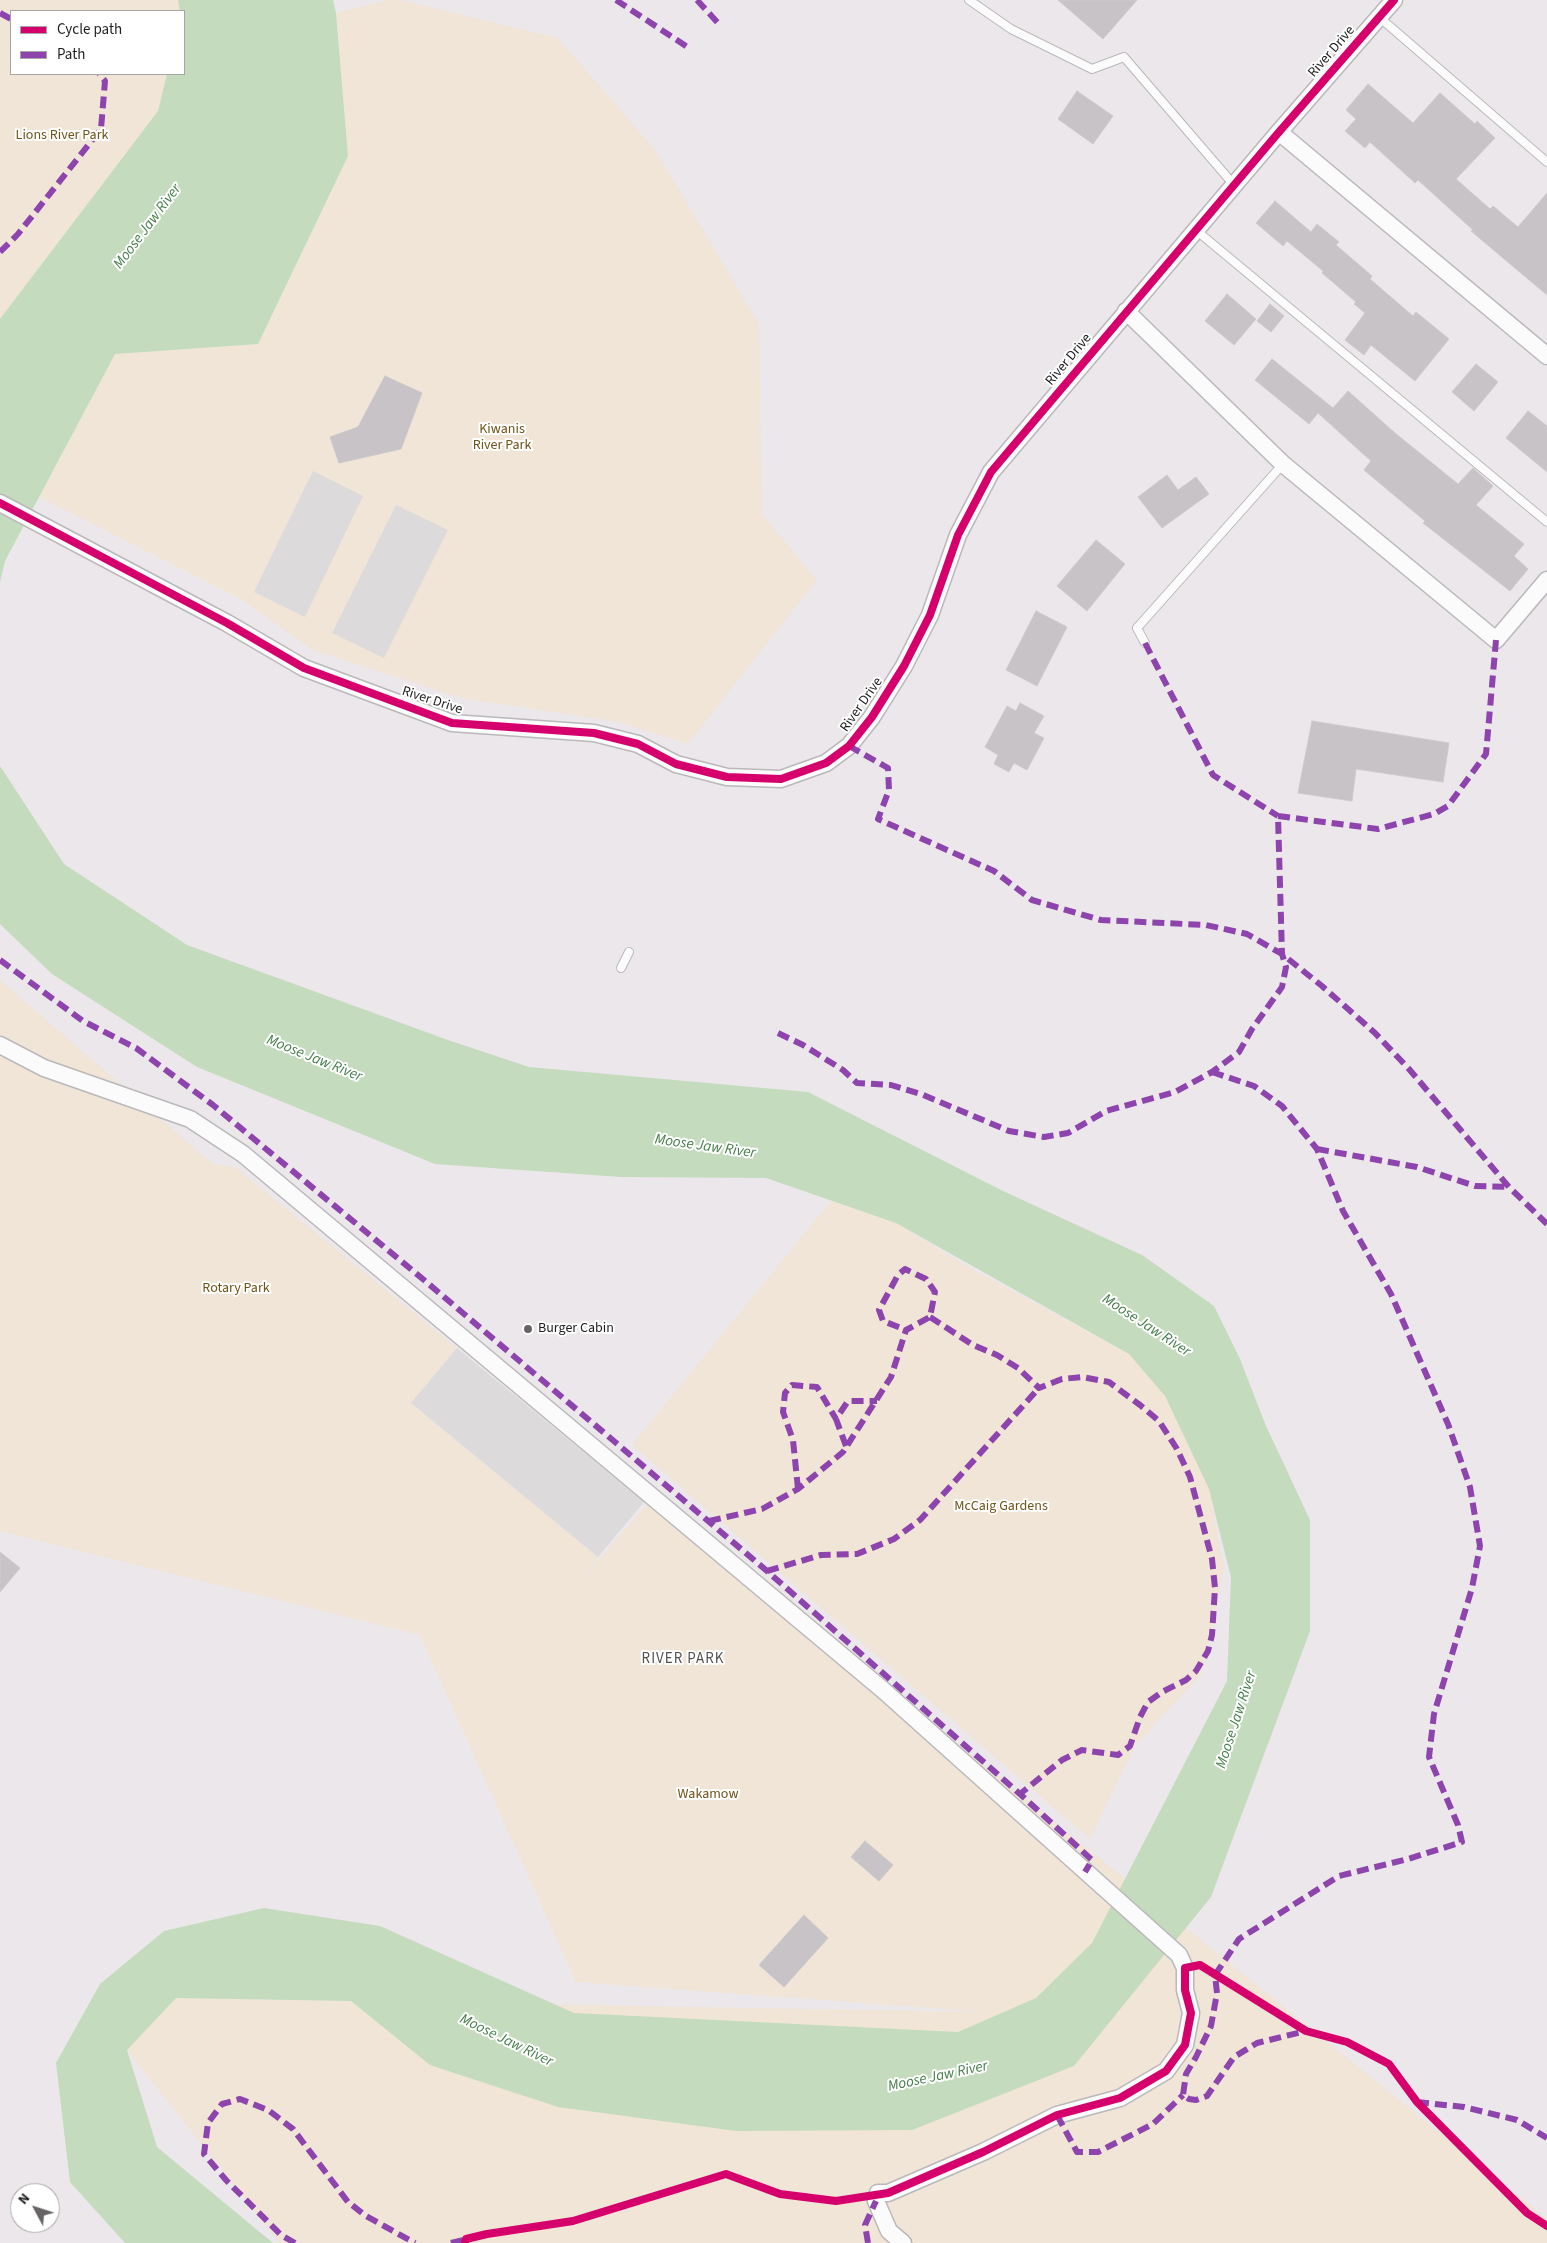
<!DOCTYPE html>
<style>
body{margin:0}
#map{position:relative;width:1547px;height:2243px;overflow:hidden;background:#ece7ea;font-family:"Source Sans 3",sans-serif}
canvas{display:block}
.legend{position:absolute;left:10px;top:10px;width:175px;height:65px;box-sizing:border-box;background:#fff;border:1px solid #a5a5a5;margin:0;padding:6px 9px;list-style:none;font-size:15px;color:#1e1e1e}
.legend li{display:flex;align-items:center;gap:10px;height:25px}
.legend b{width:25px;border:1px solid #a5a5a5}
.north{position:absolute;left:10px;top:2183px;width:50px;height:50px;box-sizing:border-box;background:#fff;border:1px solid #a5a5a5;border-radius:50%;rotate:310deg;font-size:14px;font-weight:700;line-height:20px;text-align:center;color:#1e1e1e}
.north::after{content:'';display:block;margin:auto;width:18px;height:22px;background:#666465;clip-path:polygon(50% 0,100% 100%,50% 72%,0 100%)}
</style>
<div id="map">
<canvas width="1547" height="2243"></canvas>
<ul class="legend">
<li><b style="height:6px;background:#d6006c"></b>Cycle path</li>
<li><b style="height:6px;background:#8e44ad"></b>Path</li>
</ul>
<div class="north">N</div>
</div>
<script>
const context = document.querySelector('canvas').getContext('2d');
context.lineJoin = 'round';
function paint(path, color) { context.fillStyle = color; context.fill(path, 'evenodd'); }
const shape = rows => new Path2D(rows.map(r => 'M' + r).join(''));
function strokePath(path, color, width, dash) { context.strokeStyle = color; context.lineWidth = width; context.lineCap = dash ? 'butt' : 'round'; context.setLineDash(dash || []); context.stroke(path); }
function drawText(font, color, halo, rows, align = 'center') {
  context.font = font + ' "Source Sans 3",sans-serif'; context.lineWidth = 4; context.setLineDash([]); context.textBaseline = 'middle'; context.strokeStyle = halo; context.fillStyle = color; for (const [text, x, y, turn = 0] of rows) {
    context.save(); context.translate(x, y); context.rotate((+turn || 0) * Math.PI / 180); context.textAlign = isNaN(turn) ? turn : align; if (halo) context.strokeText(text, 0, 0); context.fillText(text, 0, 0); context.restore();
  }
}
const park = shape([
 [0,0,178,0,180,11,11,11,11,74,167,74,158,111,0,319],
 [389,0,400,0,558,38,656,151,759,324,762,514,817,580,688,744,619,722,461,698,313,650,241,599,39,497,115,354,258,344,348,156,336,13],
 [0,980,213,1164,235,1167,457,1348,412,1404,598,1557,578,1583,653,1498,1547,2219,1547,2243,280,2243,127,2050,175,1998,986,2012,576,1982,420,1635,0,1531],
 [831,1201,896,1223,970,1268,1129,1354,1165,1396,1209,1489,1224,1569,1202,1674,1136,1744,1090,1839,632,1445]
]);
const parking = shape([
 [313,471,363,496,305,617,254,592],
 [396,505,448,530,384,658,332,633],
 [457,1348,644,1502,598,1557,411,1403]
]);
const water = shape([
 [178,0,333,0,336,13,348,156,258,344,115,354,5,561,0,582,0,319,158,111,167,74,184,74,184,11,180,11],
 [0,766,64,864,187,945,448,1040,529,1067,808,1092,1003,1191,1142,1255,1214,1306,1240,1359,1266,1426,1310,1520,1310,1631,1211,1897,1074,2066,912,2130,736,2131,558,2107,430,2065,351,2001,176,1998,127,2050,157,2147,273,2243,125,2243,70,2182,56,2063,100,1984,164,1931,264,1908,380,1926,574,2013,958,2032,1036,1998,1092,1943,1227,1681,1231,1577,1209,1489,1165,1396,1129,1354,896,1223,766,1178,621,1177,435,1164,197,1067,52,974,0,924]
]);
const building = shape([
 [1058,0,1137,0,1103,39,1058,0],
 [1368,84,1413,123,1440,93,1475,124,1477,121,1495,138,1456,179,1490,209,1493,206,1518,227,1547,193,1547,295,1471,231,1473,230,1418,180,1415,183,1370,142,1365,148,1345,131,1356,119,1346,110,1368,84],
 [1077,91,1113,116,1093,144,1058,119,1077,91],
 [1275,201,1311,232,1317,224,1339,242,1336,245,1372,276,1370,279,1413,316,1416,312,1449,339,1415,381,1371,345,1364,355,1345,340,1365,313,1354,304,1356,302,1322,273,1323,271,1287,241,1283,246,1256,223,1275,201],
 [1227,294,1256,319,1234,345,1205,321,1227,294],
 [1270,304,1284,316,1271,332,1257,321,1270,304],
 [1272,359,1333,408,1348,391,1395,433,1458,484,1473,468,1493,486,1476,505,1524,544,1514,556,1528,569,1510,591,1423,523,1425,521,1364,470,1371,461,1318,413,1309,424,1255,380,1272,359],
 [1476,364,1498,382,1474,411,1452,392,1476,364],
 [385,376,422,393,401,449,339,463,330,437,358,427,385,376],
 [1528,411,1547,426,1547,472,1506,438,1528,411],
 [1167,475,1178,490,1196,477,1209,494,1162,528,1138,497,1167,475],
 [1096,540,1125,564,1087,611,1057,586,1096,540],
 [1036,611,1067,627,1037,686,1006,670,1036,611],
 [1020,703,1044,716,1034,733,1044,738,1027,770,1014,763,1009,772,994,764,998,755,985,747,1007,706,1016,711,1020,703],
 [1312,721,1449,743,1443,782,1356,769,1352,801,1298,793,1312,721],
 [0,1552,20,1568,0,1592,0,1552],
 [865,1841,893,1865,879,1881,851,1857,865,1841],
 [804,1915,828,1938,784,1987,759,1965,804,1915]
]);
const lane = shape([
 [969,0,1011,29,1092,69,1124,57,1234,185],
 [1379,17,1547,162],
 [1197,231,1547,522],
 [1145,643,1137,628,1283,464],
 [621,968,629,952]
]);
const street = shape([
 [1279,132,1547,356],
 [1126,311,1283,464,1496,640,1547,580],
 [0,503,227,623,304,668,452,723,594,733,638,744,676,764,727,777,781,779,826,763,849,746,872,717,904,666,930,615,958,535,991,472,1279,132,1394,0],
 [0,1045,44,1068,190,1119,243,1154,883,1690,1179,1955,1185,1968,1185,1990,1191,2013,1185,2045,1166,2071,1120,2098,1057,2115,983,2152,888,2193,878,2193,876,2201,889,2231,903,2243]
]);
const quiet = shape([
 [616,0,689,48],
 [697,0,718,23],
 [0,13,11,19],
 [0,252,18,234,101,129,105,81,99,74],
 [1145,643,1213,775,1278,816],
 [849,746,888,768,889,790,878,819,994,871,1032,900,1101,920,1206,925,1247,934,1282,954,1322,986,1375,1033,1409,1069,1509,1187,1547,1224],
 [0,960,83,1021,136,1048,213,1105,424,1280,767,1571,1020,1794,1092,1860,1085,1872],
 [778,1033,803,1045,843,1070,857,1083,891,1085,921,1094,1009,1131,1044,1137,1068,1133,1106,1111,1175,1092,1212,1072,1239,1052,1252,1029,1282,987,1286,967,1282,954,1278,816,1378,829,1434,814,1448,806,1486,754,1496,640],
 [1212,1072,1254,1086,1282,1106,1317,1149,1343,1211,1391,1294,1448,1424,1470,1487,1480,1546,1472,1588,1434,1714,1429,1757,1458,1825,1462,1842,1408,1859,1339,1876,1239,1939,1215,1975,1217,1993,1211,2026,1196,2057,1186,2074,1183,2095,1189,2099,1196,2100,1207,2096,1234,2057,1257,2043,1306,2031],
 [1317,1149,1417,1167,1475,1186,1509,1187],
 [930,1317,973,1345,997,1355,1018,1368,1039,1388,1062,1379,1082,1377,1109,1382,1140,1405,1159,1421,1177,1449,1190,1477,1212,1559,1215,1588,1212,1635,1208,1651,1196,1671,1186,1680,1162,1692,1148,1702,1140,1717,1130,1746,1118,1755,1082,1750,1062,1760,1020,1794],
 [846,1446,836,1419,848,1401,877,1401],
 [798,1489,793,1440,783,1412,785,1393,792,1385,817,1387,836,1419],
 [709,1521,762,1509,798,1489,843,1452,891,1377,906,1330,930,1317,935,1292,926,1279,905,1269,898,1275,879,1310,883,1321,906,1330],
 [767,1571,821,1555,857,1554,894,1539,920,1520,1039,1388],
 [1417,2102,1464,2107,1517,2120,1547,2138],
 [1057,2115,1077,2152,1098,2152,1153,2124,1183,2095],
 [295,2243,281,2235,226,2180,204,2154,208,2123,222,2104,240,2099,268,2110,293,2129,348,2202,366,2216,415,2243],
 [451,2243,468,2239],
 [868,2243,865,2225,876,2201]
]);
const cycleway = shape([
 [0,503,227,623,304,668,452,723,594,733,638,744,676,764,727,777,781,779,826,763,849,746,872,717,904,666,930,615,958,535,991,472,1279,132,1394,0],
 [465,2243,466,2239,487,2234,573,2221,726,2174,780,2194,836,2201,888,2193,983,2152,1057,2115,1120,2098,1166,2071,1185,2045,1191,2013,1185,1990,1185,1968,1200,1965,1306,2031,1347,2042,1389,2064,1417,2102,1527,2213,1547,2226]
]);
const markers = [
 [528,1329,5,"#666465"]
];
const streetNames = [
 ["River Drive",1332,52,-49],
 ["River Drive",1069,360,-50],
 ["River Drive",432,701,18],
 ["River Drive",862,705,-55]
];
const parkNames = [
 ["Lions River Park",62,136],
 ["Kiwanis",502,430],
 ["River Park",502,446],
 ["Rotary Park",236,1289],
 ["McCaig Gardens",1001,1507],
 ["Wakamow",708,1795]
];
const poiNames = [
 ["Burger Cabin",538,1329]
];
const waterNames = [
 ["Moose Jaw River",148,227,-53],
 ["Moose Jaw River",314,1059,22],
 ["Moose Jaw River",705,1147,8],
 ["Moose Jaw River",1146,1326,33],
 ["Moose Jaw River",1237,1720,-72],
 ["Moose Jaw River",506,2041,26],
 ["Moose Jaw River",938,2077,-12]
];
const neighbourhoodNames = [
 ["RIVER PARK",683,1660]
];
paint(park, '#f0e5d7');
paint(parking, '#dcdadb');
paint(water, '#c4dbbe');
paint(building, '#c7c3c6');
strokePath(building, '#cec9cd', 1);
strokePath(lane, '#bab8ba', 10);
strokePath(street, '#bab8ba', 19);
strokePath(lane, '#fcfbfc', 8);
strokePath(street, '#fcfbfc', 16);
strokePath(quiet, '#8e44ad', 6, [12, 6]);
strokePath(cycleway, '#d6006c', 8);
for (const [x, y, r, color] of markers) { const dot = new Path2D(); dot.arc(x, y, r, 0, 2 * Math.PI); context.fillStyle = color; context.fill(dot); strokePath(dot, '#fff', 2); }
drawText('14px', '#1e1e1e', '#fff', streetNames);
drawText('14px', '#6f5319', '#fff', parkNames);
drawText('14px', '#1e1e1e', '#fff', poiNames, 'left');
drawText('italic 15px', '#457e4a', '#fff', waterNames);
context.letterSpacing = '1px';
drawText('15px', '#515151', '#fff', neighbourhoodNames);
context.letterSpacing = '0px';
</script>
